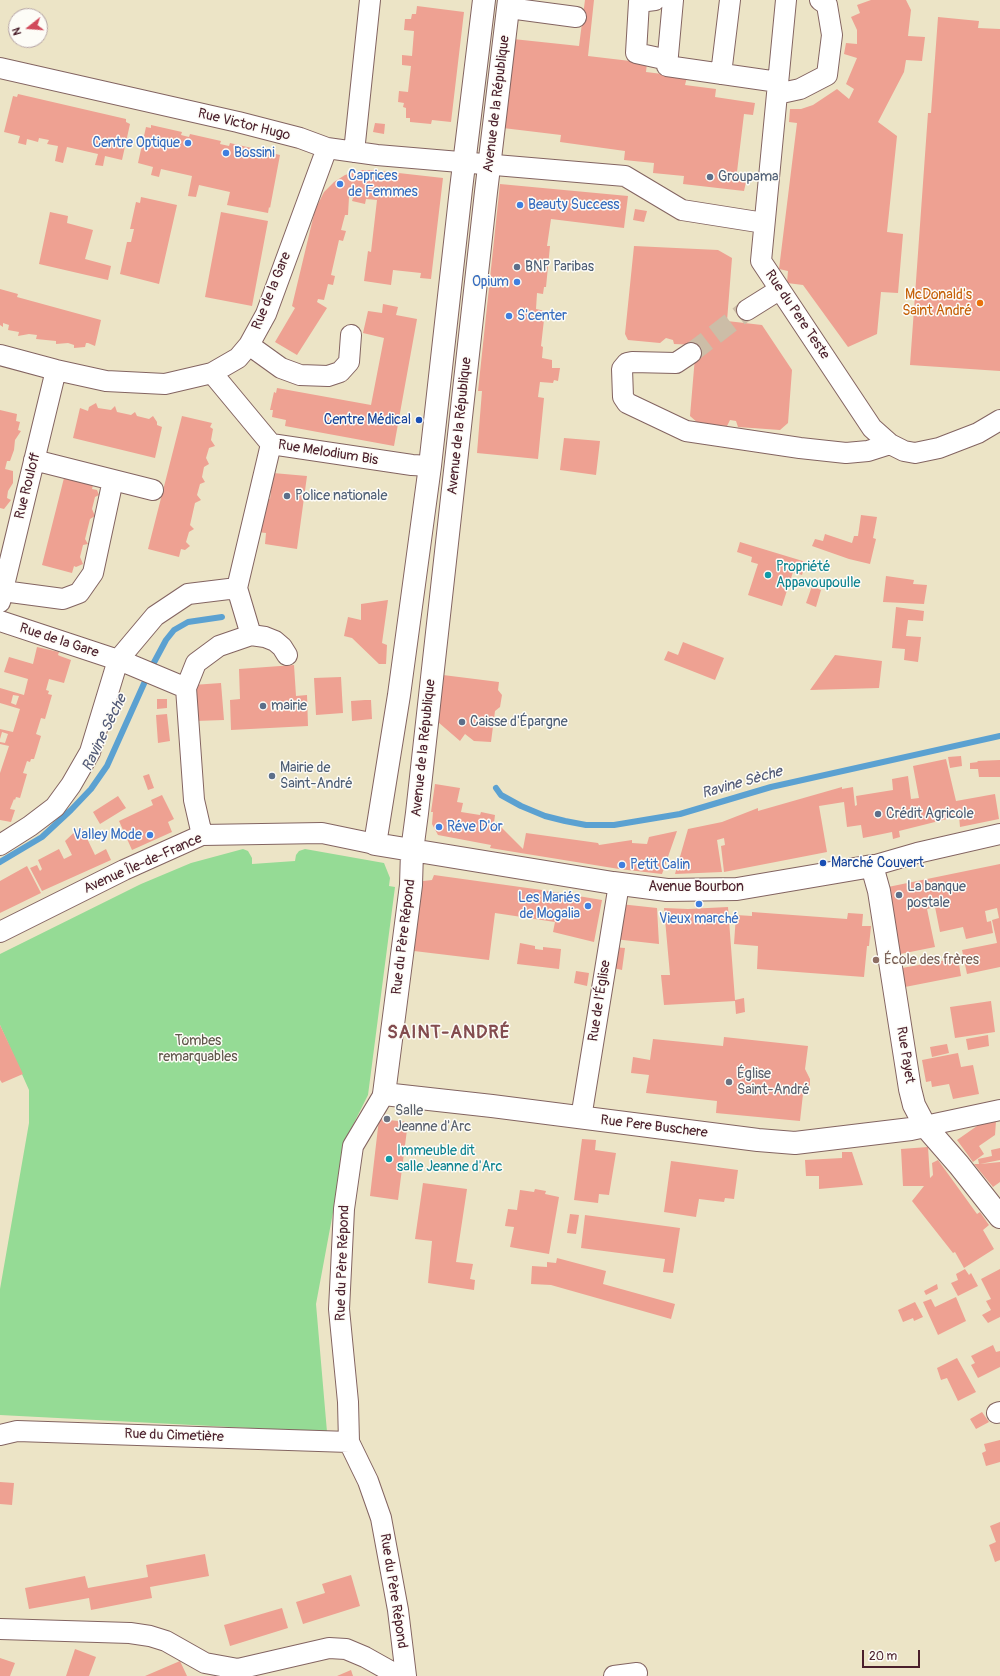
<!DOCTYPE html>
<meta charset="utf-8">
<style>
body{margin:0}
#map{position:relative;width:1000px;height:1676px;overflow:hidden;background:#ece4c6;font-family:Pangolin,sans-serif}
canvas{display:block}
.north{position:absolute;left:8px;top:8px;width:40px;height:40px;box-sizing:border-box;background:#fdfcf7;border:1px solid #b5a4a5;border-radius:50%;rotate:253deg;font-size:11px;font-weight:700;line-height:16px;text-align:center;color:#4a1f2b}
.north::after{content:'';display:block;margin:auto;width:14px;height:18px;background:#d1495b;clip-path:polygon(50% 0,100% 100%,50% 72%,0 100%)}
.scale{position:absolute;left:862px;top:1650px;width:58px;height:18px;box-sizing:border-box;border:2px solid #4a1f2b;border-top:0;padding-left:5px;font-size:12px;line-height:14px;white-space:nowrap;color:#4a1f2b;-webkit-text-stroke:3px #fdfcf7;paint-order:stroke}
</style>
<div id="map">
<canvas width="1000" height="1676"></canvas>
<div class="north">N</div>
<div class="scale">20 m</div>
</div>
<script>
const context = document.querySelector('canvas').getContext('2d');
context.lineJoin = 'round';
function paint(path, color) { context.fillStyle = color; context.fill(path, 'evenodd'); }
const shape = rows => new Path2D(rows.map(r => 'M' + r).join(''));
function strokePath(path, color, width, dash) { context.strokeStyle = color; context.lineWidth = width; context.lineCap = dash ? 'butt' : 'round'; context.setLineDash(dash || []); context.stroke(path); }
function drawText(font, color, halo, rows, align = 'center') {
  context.font = font + ' Pangolin,sans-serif'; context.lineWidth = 3; context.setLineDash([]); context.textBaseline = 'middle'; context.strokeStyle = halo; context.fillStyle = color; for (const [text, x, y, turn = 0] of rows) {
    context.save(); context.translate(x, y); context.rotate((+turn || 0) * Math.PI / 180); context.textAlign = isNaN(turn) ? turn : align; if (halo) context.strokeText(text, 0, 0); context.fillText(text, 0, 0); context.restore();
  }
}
const green = shape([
 [243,849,248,851,252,858,252,864,295,861,296,855,299,851,305,849,384,863,390,878,389,886,395,887,368,1095,347,1137,316,1304,327,1432,0,1415,0,1289,29,1123,29,1090,0,1025,0,954,141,884,191,863]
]);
const stream = shape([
 [496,788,501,795,521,806,545,816,565,821,586,825,614,825,680,814,771,787,1000,736],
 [0,862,42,837,71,810,91,789,107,766,151,668,166,640,174,630,188,622,222,617]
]);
const building = shape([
 [585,0,594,0,588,56,647,63,646,72,687,77,685,85,716,89,715,97,755,103,753,115,744,114,736,180,746,182,744,191,683,184,684,176,653,173,654,163,624,160,625,151,560,142,561,135,503,128,513,39,579,46],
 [871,0,906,0,911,10,908,36,925,37,922,61,906,60,904,72,878,122,897,136,887,232,903,234,898,293,881,292,877,334,848,347,803,285,787,283,788,271,779,269,797,123,789,122,790,109,801,109,813,105,837,89,849,99,854,89,846,84,857,58,844,54,846,43,857,44,857,30,851,17,860,13,857,5],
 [417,6,464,12,451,122,432,120,431,124,410,122,410,118,406,118,406,108,403,107,404,103,398,102,399,91,408,92,411,66,402,65,402,55,412,56,414,31,404,30,405,19,411,19,412,14,416,14],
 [938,17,979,21,978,28,1000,29,1000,371,910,365,928,113,931,113],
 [18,94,126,119,126,122,130,124,122,160,105,156,103,166,95,165,98,154,67,147,63,163,55,161,58,146,47,144,49,140,39,138,38,142,27,139,26,145,18,143,20,136,4,132,13,96,17,97],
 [375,123,385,124,384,134,373,132],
 [151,125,182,132,181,135,189,137,190,134,221,141,220,144,229,146,230,143,260,150,259,153,263,154,264,151,280,155,270,208,269,207,268,213,227,205,230,192,199,185,196,197,188,196,192,176,161,169,159,177,151,175,153,167,138,163,146,127,151,128],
 [362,170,372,170,443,178,431,279,420,278,421,273,393,270,391,285,364,281,368,251,371,252,377,200,366,199,365,204,352,201,353,198,349,197,348,215,345,215,341,230,346,231,343,241,339,240,331,275,335,276,333,285,328,284,324,300,318,299,317,302,327,308,297,355,275,342,295,308,292,306,315,210,324,192,334,182,345,175],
 [500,184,628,196,624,228,551,219,547,246,550,246,546,287,544,287,543,294,537,293,536,309,545,311,541,346,543,347,542,358,552,360,552,368,560,368,558,381,554,380,553,383,540,382,538,397,544,398,538,459,477,453,482,391,478,391],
 [141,197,177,205,159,284,120,274,127,242,131,242,134,229,130,229,136,202,140,203],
 [635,209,647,211,644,222,633,220],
 [50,212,68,216,67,223,93,230,85,259,111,266,108,280,39,264],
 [221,212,268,221,252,306,205,297],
 [634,246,718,250,732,258,727,321,762,325,792,370,788,423,780,430,738,427,736,421,730,420,727,426,698,423,690,416,696,345,674,344,673,340,666,338,660,343,628,340,625,334],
 [0,289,18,294,17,297,101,320,95,346,88,343,86,343,85,347,74,348,74,345,68,343,56,344,56,341,36,339,37,335,29,334,18,336,19,332,8,330,9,325,3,323,3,327,0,325],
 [383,304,398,307,396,315,417,319,394,446,285,426,286,420,272,417,273,410,270,410,274,392,276,393,277,388,371,405,384,338,363,333,368,311,382,313],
 [96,403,98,408,111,410,115,406,117,412,131,415,135,412,137,416,149,419,153,416,157,422,157,425,162,427,155,458,73,438,80,408,88,411,89,407],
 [0,410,17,414,16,421,20,422,18,430,21,431,15,440,14,450,10,461,7,461,5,469,13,471,13,483,8,491,7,498,11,500,4,509,0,508],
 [182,416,212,423,210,427,213,429,211,440,215,446,209,448,206,458,209,464,204,467,202,477,205,482,200,484,197,495,201,500,195,503,190,525,194,529,189,532,186,542,190,546,185,550,181,549,179,557,148,549],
 [564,438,600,441,596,475,560,470],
 [273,473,307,476,297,549,265,544,266,533,257,532,262,498,270,499],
 [64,478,93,485,92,489,97,490,99,495,95,497,92,509,95,516,90,519,85,539,88,544,83,545,80,557,83,564,76,567,74,566,72,573,42,565],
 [861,515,877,517,873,538,876,539,870,564,849,559,812,546,815,539,823,541,825,534,852,543,854,536,858,536],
 [740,542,806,562,802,575,793,572,782,606,748,595,758,564,751,562,752,557,737,552],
 [886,576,914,580,913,584,927,585,924,604,883,602],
 [812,586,821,590,816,607,806,603],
 [388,600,382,643,387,645,386,664,379,664,352,638,344,636,348,617,361,620,361,604],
 [896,607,924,611,923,621,908,620,906,636,921,637,918,662,904,660,905,649,892,648],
 [683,642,724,658,715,680,664,660,668,651,678,655],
 [37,647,59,652,58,655,60,656,71,660,64,683,49,679,46,690,49,691,48,694,52,695,45,719,41,718,36,734,41,736,34,759,31,759,30,762,27,761,23,773,27,774,20,798,16,797,15,800,14,799,10,809,15,810,11,822,0,820,0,773,9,746,0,744,0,742,5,743,8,734,2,732,0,739,0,729,13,732,20,709,0,703,0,688,24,695,28,679,4,672,9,657,33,664],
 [13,695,19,696,16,705,11,703],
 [835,655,882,661,879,688,810,690],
 [294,665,296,696,307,695,308,726,231,730,230,700,240,699,239,669],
 [443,675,499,682,498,690,502,695,500,707,495,711,491,742,474,741,465,734,460,741,438,722],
 [341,677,343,713,316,715,314,678],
 [221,683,224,720,195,721,193,685],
 [157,699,167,699,167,708,157,709],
 [365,700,371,700,372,719,352,721,351,701],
 [167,714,170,741,158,743,156,715],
 [961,756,962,766,950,768,948,757],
 [946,759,956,801,995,794,999,819,960,827,959,816,899,831,900,837,893,839,892,832,863,838,861,825,847,827,844,802,819,806,827,852,724,872,721,846,725,845,724,838,717,840,722,872,675,874,688,829,722,822,758,808,758,811,842,787,842,789,853,787,855,806,857,805,856,796,893,790,892,779,908,776,911,799,919,798,913,766],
 [1000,760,1000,777,979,777,978,769,970,769,970,763,978,762,977,761],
 [149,774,154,788,148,790,143,776],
 [435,784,460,788,457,802,463,803,461,812,480,815,481,812,495,815,494,823,498,824,523,849,526,833,598,843,599,845,632,840,632,843,647,844,649,837,677,831,662,874,619,869,490,848,491,845,438,835,432,824,433,812,431,812],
 [162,795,174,819,168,822,172,832,132,850,119,821,153,805,151,800],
 [118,796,126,808,100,824,93,812],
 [81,826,95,855,106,849,111,860,42,891,30,868,37,865,40,871,42,869,38,860,59,849,64,859,72,855,65,841],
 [1000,864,1000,967,967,974,962,950,997,943,992,920,999,918,997,908,985,911,987,922,991,921,993,933,966,939,963,927,940,932,935,907,927,909,935,947,900,954,888,887],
 [27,866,41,893,0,913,0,881],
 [434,875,542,890,602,900,594,942,553,932,555,922,495,913,489,960,414,951,423,881,432,880],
 [620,904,657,908,659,944,614,939],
 [728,907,735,1000,744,998,745,1012,736,1014,735,1001,664,1005,661,975,670,975,664,908,688,909],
 [752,912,847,919,848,913,863,914,862,926,871,926,869,946,867,946,864,977,757,969,758,946,734,944,736,915,752,916],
 [520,943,535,946,535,949,543,950,543,947,561,949,559,969,517,964],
 [612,947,625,948,622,970,609,967],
 [958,958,961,976,905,987,902,968],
 [576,971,589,973,587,986,574,983],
 [991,1001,995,1032,955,1038,950,1007],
 [0,1025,23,1074,2,1083,0,1080],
 [988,1035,989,1046,968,1050,966,1039],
 [724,1037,808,1046,805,1069,810,1079,810,1085,803,1094,800,1121,716,1113,717,1101,646,1093,649,1075,631,1073,633,1057,650,1060,653,1039,723,1046],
 [947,1044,949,1053,932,1057,930,1047],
 [958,1053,961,1067,973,1065,979,1094,953,1099,949,1084,932,1087,931,1081,926,1082,922,1060],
 [379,1119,408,1122,398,1200,370,1196],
 [996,1121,995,1135,979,1146,984,1154,973,1162,957,1140,977,1126,976,1125],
 [582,1139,596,1140,595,1150,616,1153,609,1195,599,1194,598,1203,574,1200],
 [928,1147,930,1178,933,1175,932,1163,938,1160,977,1214,980,1212,989,1225,983,1230,994,1249,964,1268,955,1252,953,1253,912,1201,924,1186,903,1186,901,1149],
 [1000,1148,1000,1160,980,1164,1000,1162,1000,1182,993,1187,974,1164,979,1164,978,1159,992,1156,991,1150],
 [842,1152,852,1152,863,1185,819,1189,819,1176,806,1176,805,1160,842,1158],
 [671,1161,738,1170,734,1199,725,1198,724,1202,699,1199,696,1217,664,1212],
 [423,1183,467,1189,456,1262,473,1264,470,1279,475,1280,474,1290,428,1283,432,1241,415,1239],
 [535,1189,546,1191,545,1194,559,1197,549,1254,510,1247,514,1227,505,1226,508,1209,517,1210,520,1190,534,1192],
 [570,1214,579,1215,576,1234,567,1233],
 [585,1215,680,1228,673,1273,663,1272,665,1259,581,1248],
 [557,1258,606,1271,603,1284,675,1304,671,1319,551,1285,531,1284,532,1266,547,1267,547,1262,556,1263],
 [965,1269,969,1275,971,1273,978,1286,958,1296,951,1283,958,1280,956,1274],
 [1000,1269,1000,1317,988,1323,982,1315,991,1310,986,1301,991,1299,981,1279],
 [937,1284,938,1289,926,1295,924,1291],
 [956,1297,966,1321,938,1335,923,1302,931,1299,935,1307],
 [915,1302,923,1317,914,1321,913,1318,903,1322,898,1310],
 [993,1345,996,1352,1000,1351,1000,1367,978,1378,971,1365,975,1363,971,1356],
 [957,1358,976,1392,958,1401,947,1378,941,1380,937,1368],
 [982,1412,989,1422,976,1429,970,1419],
 [1000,1440,1000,1462,986,1466,982,1453,986,1451,984,1444],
 [0,1482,14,1483,12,1505,0,1504],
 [1000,1522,1000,1560,995,1562,989,1545,996,1542,990,1526],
 [205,1554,209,1576,150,1587,152,1598,91,1610,89,1598,29,1609,25,1588,85,1576,88,1588,148,1577,146,1565],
 [351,1575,360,1606,303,1624,296,1602,325,1593,322,1584],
 [282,1608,288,1628,230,1646,224,1625],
 [75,1649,96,1657,89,1676,66,1676],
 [0,1658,15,1663,10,1676,0,1676],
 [180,1661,187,1676,145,1676],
 [351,1670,353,1676,337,1676]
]);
const minorTunnel = shape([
 [691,353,747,310]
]);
const minor = shape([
 [655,0,639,2,636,53,668,60],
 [673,0,667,66,778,82],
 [786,0,761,261,872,428,890,444,904,451,915,453,939,448,978,433,1000,420],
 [509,8,576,17],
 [0,68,238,122,300,138,327,148,377,155,625,176,682,210,764,223],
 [721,74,730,0],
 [777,94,800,89,827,75,832,35,827,5,820,0],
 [354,152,370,0],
 [747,310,779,290],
 [249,345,281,368,300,375,328,376,340,372,349,362,351,335],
 [691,353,676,363,632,362,627,363,622,369,623,397,627,403,686,431,800,448,846,453,868,451,890,444],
 [0,355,56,370,106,381,165,384,212,373,238,358,249,345,266,314,327,148],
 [212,373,271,444,412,465,430,466],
 [34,460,153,490],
 [3,591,63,599,79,593,93,573,113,480],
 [0,602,56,370],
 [0,621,124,662,186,688],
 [251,635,237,588,271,444],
 [202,835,194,800,186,688,196,663,219,646,251,635,265,637,275,641,282,647,287,655],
 [0,845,30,826,55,807,71,785,90,752,118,660,155,616,188,594,237,588],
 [872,866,917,853,1000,834],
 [0,932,124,870,202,835,322,833,375,844],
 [384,1094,353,1146,344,1209,339,1309,348,1402,349,1442,368,1481,381,1518,398,1610,406,1676],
 [581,1118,619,884],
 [925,1126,1000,1110],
 [997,1413,1000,1412],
 [0,1435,17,1431,349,1442],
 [0,1629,130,1633,150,1636,166,1641,205,1663,238,1669,329,1648,346,1649,365,1657,399,1676],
 [614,1676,637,1673]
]);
const major = shape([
 [484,0,461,189,430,466,399,695,375,844,613,883,667,890,737,889,872,866,879,891,910,1089,914,1105,925,1126,959,1165,1000,1217],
 [509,0,486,192,417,813,412,851,411,885,384,1094,492,1106,758,1140,795,1143,911,1129,925,1126]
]);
const markers = [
 [188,143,4,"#3f7fe0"],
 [226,153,4,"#3f7fe0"],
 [710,177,4,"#5c6f8a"],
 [340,184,4,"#3f7fe0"],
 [520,205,4,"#3f7fe0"],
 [517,267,4,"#5c6f8a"],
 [517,282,4,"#3f7fe0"],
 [980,303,4,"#e8710a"],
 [509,316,4,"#3f7fe0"],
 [419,420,4,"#1a4fb4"],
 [287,496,4,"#5c6f8a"],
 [768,575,4,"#0f9aa8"],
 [263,706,4,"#5c6f8a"],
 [462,722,4,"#5c6f8a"],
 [272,776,4,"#5c6f8a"],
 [878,814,4,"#5c6f8a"],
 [439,827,4,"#3f7fe0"],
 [150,835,4,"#3f7fe0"],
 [823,863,4,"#1a4fb4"],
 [622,865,4,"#3f7fe0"],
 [899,895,4,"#5c6f8a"],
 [699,904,4,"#3f7fe0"],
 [588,906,4,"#3f7fe0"],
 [876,960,4,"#8d6e63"],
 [729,1082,4,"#6b7280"],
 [387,1119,4,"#6b7280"],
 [389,1159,4,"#0f9aa8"]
];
const streetNames = [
 ["Avenue de la République",497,104,-83],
 ["Rue Victor Hugo",244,125,14],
 ["Rue de la Gare",272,291,-68],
 ["Rue du Pere Teste",797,315,56],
 ["Avenue de la République",460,426,-84],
 ["Rue Melodium Bis",328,453,9],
 ["Rue Rouloff",28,486,-76],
 ["Rue de la Gare",59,641,18],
 ["Avenue de la République",424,748,-84],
 ["Avenue Île-de-France",143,864,-24],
 ["Avenue Bourbon",696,887],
 ["Rue du Père Répond",404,937,-83],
 ["Rue de l'Église",600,1001,-81],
 ["Rue Payet",905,1055,81],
 ["Rue Pere Buschere",654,1127,7],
 ["Rue du Père Répond",343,1263,-88],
 ["Rue du Cimetière",174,1436,2],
 ["Rue du Père Répond",393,1591,81]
];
const shopNames = [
 ["Centre Optique",180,143,"right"],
 ["Bossini",234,153],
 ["Caprices",348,176],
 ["de Femmes",348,192],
 ["Beauty Success",528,205],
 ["Opium",509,282,"right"],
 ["S'center",517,316],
 ["Réve D'or",447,827],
 ["Valley Mode",142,835,"right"],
 ["Petit Calin",630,865],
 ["Les Mariés",580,898,"right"],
 ["de Mogalia",580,914,"right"],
 ["Vieux marché",699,919,"center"]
];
const serviceNames = [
 ["Groupama",718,177],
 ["BNP Paribas",525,267],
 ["Police nationale",295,496],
 ["mairie",271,706],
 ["Caisse d'Épargne",470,722],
 ["Mairie de",280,768],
 ["Saint-André",280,784],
 ["Crédit Agricole",886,814],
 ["La banque",907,887],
 ["postale",907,903]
];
const foodNames = [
 ["McDonald's",972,295],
 ["Saint André",972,311]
];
const transitNames = [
 ["Centre Médical",411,420],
 ["Marché Couvert",831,863,"left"]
];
const cultureNames = [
 ["Propriété",776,567],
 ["Appavoupoulle",776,583],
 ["Immeuble dit",397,1151],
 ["salle Jeanne d'Arc",397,1167]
];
const educationNames = [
 ["École des frères",884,960]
];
const parkNames = [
 ["Tombes",198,1041],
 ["remarquables",198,1057]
];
const worshipNames = [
 ["Église",737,1074],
 ["Saint-André",737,1090],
 ["Salle",395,1111],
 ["Jeanne d'Arc",395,1127]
];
const waterNames = [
 ["Ravine Sèche",105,733,-64],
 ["Ravine Sèche",742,783,-16]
];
const districtNames = [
 ["SAINT-ANDRÉ",449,1033]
];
paint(green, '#95db95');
strokePath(stream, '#5ba1d1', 6);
paint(building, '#eea192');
strokePath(minorTunnel, '#ccbda7', 20, [20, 10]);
strokePath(minor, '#836461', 22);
strokePath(major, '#836461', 24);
strokePath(minor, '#fff', 20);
strokePath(major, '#fff', 22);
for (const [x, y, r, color] of markers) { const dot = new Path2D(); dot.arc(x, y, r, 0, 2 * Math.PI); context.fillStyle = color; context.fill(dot); strokePath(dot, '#fdfcf7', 1.5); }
drawText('14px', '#4a1f2b', '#fdfcf7', streetNames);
drawText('14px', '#366cbe', '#fdfcf7', shopNames, 'left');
drawText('14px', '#4e5e75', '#fdfcf7', serviceNames, 'left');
drawText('14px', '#c56008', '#fdfcf7', foodNames, 'right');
drawText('14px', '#164399', '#fdfcf7', transitNames, 'right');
drawText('14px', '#0d838f', '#fdfcf7', cultureNames, 'left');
drawText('14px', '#785e54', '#fdfcf7', educationNames, 'left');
drawText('14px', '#60574b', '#fdfcf7', parkNames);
drawText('14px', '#5b616d', '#fdfcf7', worshipNames, 'left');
drawText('italic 15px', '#525a76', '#fdfcf7', waterNames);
context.letterSpacing = '1px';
drawText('bold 18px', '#834c4f', '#fdfcf7', districtNames);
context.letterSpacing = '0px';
</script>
